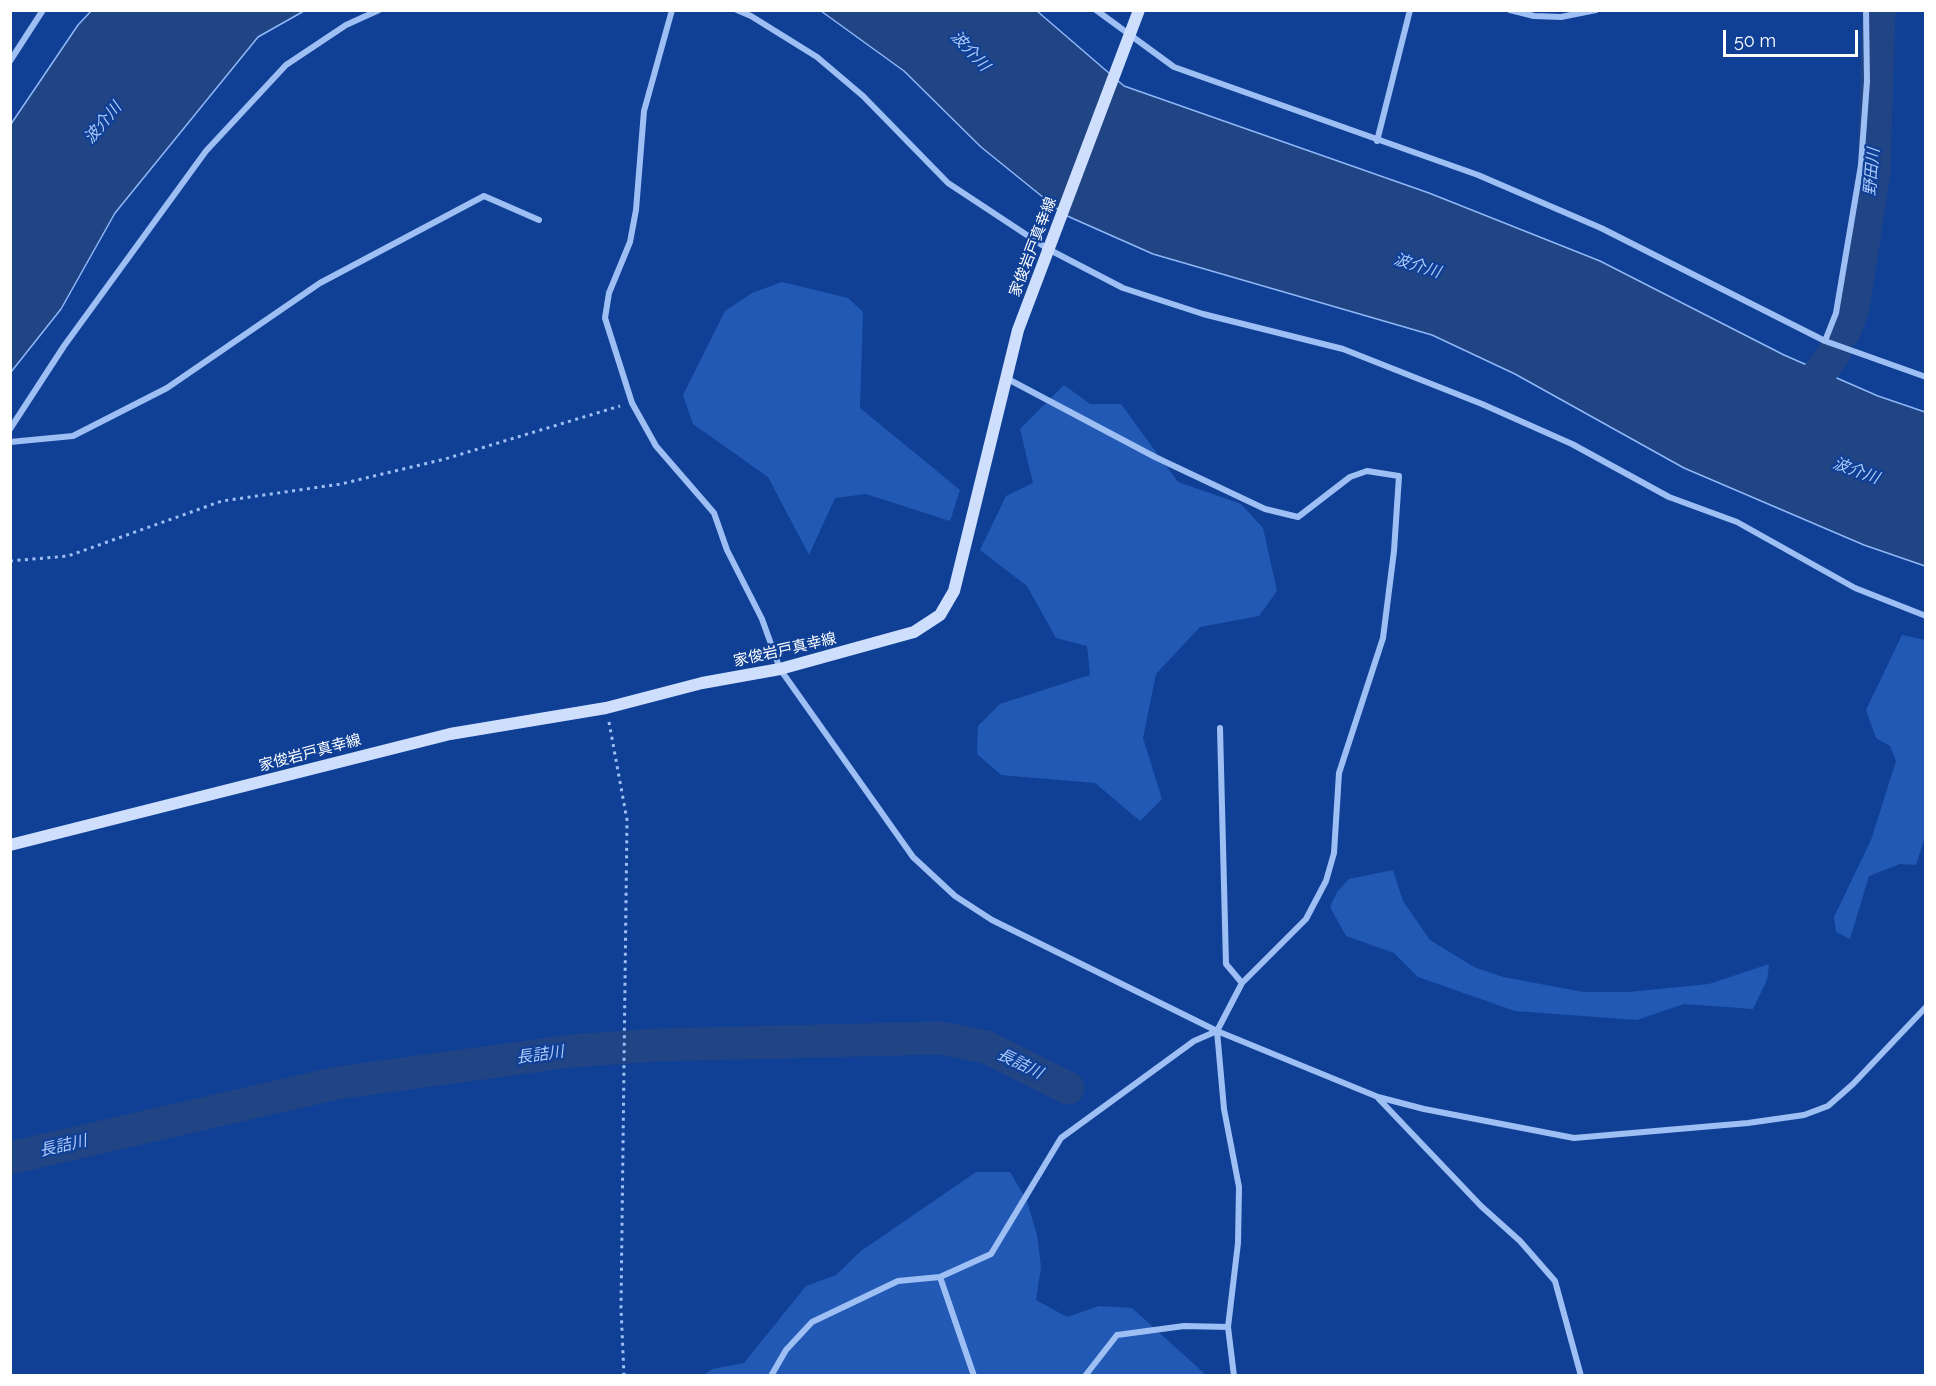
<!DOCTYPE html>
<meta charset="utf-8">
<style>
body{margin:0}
#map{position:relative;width:1936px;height:1386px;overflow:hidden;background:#104096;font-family:Raleway,sans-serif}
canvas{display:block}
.frame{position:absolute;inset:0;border:12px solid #fff;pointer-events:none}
.scale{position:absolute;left:1723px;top:30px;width:135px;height:27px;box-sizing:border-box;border:3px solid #fff;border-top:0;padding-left:8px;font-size:18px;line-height:21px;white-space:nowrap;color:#fff;-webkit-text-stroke:4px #104096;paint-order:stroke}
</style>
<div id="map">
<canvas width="1936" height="1386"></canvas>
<div class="frame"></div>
<div class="scale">50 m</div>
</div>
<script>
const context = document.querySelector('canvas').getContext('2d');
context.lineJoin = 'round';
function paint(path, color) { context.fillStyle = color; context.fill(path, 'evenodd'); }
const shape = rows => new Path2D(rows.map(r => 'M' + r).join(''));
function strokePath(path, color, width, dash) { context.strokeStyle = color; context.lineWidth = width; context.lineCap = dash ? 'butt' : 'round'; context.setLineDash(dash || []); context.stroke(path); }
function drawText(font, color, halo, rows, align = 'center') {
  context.font = font + ' Raleway,"Noto Sans JP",sans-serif'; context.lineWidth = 4.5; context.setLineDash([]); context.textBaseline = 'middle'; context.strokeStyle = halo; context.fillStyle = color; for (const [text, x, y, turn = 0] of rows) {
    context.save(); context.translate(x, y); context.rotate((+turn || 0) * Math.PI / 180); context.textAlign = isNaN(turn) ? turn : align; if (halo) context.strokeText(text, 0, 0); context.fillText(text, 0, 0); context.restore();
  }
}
const green = shape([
 [782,282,848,298,863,312,860,408,960,490,950,521,866,494,835,498,809,555,768,477,693,424,683,395,725,311,752,293],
 [1064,385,1090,404,1121,404,1178,482,1241,504,1263,528,1277,591,1259,616,1200,627,1156,674,1143,738,1162,799,1140,821,1095,783,1001,775,977,754,978,726,1000,704,1090,675,1087,646,1056,638,1027,586,980,550,1006,496,1033,483,1020,429],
 [1902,635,1925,640,1925,837,1916,865,1900,864,1869,876,1850,939,1836,932,1834,917,1871,840,1896,761,1890,746,1876,738,1866,710],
 [1393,870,1403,901,1430,940,1474,967,1503,977,1583,992,1629,992,1709,984,1769,964,1767,980,1753,1009,1684,1004,1637,1020,1515,1011,1418,977,1394,953,1346,936,1330,907,1337,892,1349,879],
 [976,1172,1010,1172,1027,1201,1037,1235,1041,1267,1036,1300,1067,1317,1099,1306,1132,1308,1206,1375,702,1376,713,1369,744,1363,806,1286,836,1275,861,1251]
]);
const water = shape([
 [92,10,304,11,258,37,115,213,61,309,11,372,11,124,78,25,92,10],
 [821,11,1037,11,1124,86,1429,193,1600,261,1784,355,1878,396,1925,412,1925,566,1864,545,1684,468,1515,374,1432,335,1153,254,1065,215,981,147,904,71,821,11]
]);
const river = shape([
 [1844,332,1853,308,1874,172,1879,10],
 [1794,408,1835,352],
 [10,1158,337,1083,571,1051,657,1045,940,1038,986,1047,1068,1088]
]);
const path = shape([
 [10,561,68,556,222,501,341,484,445,459,620,406],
 [609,722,627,820,621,1308,624,1376]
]);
const street = shape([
 [672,10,644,111,636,210,630,242,609,293,605,318,632,403,656,446,714,513,727,550,762,619,780,669,913,857,955,896,992,920,1217,1031,1378,1097,1424,1109,1574,1138,1748,1123,1804,1115,1828,1106,1853,1084,1926,1007],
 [737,10,751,16,817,57,863,96,948,183,1048,249,1123,288,1203,314,1343,349,1482,404,1572,444,1669,497,1737,522,1855,588,1926,616],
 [1096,10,1174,67,1478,175,1601,228,1825,341,1926,377],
 [1510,10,1534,16,1561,17,1596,10],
 [10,61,43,10],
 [1377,141,1410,10],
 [1825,341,1836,313,1861,165,1867,81,1866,10],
 [1006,378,1155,457,1265,509,1298,517,1350,477,1367,471,1399,476,1394,551,1383,638,1339,773,1334,853,1326,881,1306,919,1242,983,1217,1031,1224,1109,1239,1187,1238,1243,1228,1327,1234,1376],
 [10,429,64,346,206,151,286,65,346,25,379,10],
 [10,442,73,436,167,388,320,283,484,196,539,220],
 [1220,728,1226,964,1242,983],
 [1378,1098,1481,1206,1520,1241,1555,1281,1581,1376],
 [940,1277,974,1376],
 [771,1376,786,1350,812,1322,898,1281,940,1277,991,1254,1061,1138,1194,1041,1217,1031],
 [1085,1376,1117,1335,1184,1326,1228,1327]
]);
const secondary = shape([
 [10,845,450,734,606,708,702,683,780,669,914,632,940,615,954,591,1018,330,1139,10]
]);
const streetNames = [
 ["家俊岩戸真幸線",1033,247,-69],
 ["家俊岩戸真幸線",785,650,-13],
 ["家俊岩戸真幸線",310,753,-15]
];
const waterNames = [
 ["波介川",970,51,47],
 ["波介川",103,123,-50],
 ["野田川",1872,172,-85],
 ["波介川",1417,266,17],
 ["波介川",1856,471,20],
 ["長詰川",540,1055,-8],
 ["長詰川",1020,1064,26],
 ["長詰川",63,1146,-13]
];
paint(green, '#2259b5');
paint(water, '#204484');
strokePath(water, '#90b8f8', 1.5);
strokePath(river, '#204484', 33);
strokePath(path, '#9ebff4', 3, [3, 4.5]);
strokePath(street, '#9ebff4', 6);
strokePath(secondary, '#cedffd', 12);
drawText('15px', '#fff', '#104096', streetNames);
drawText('italic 16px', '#abc9fb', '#104096', waterNames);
</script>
